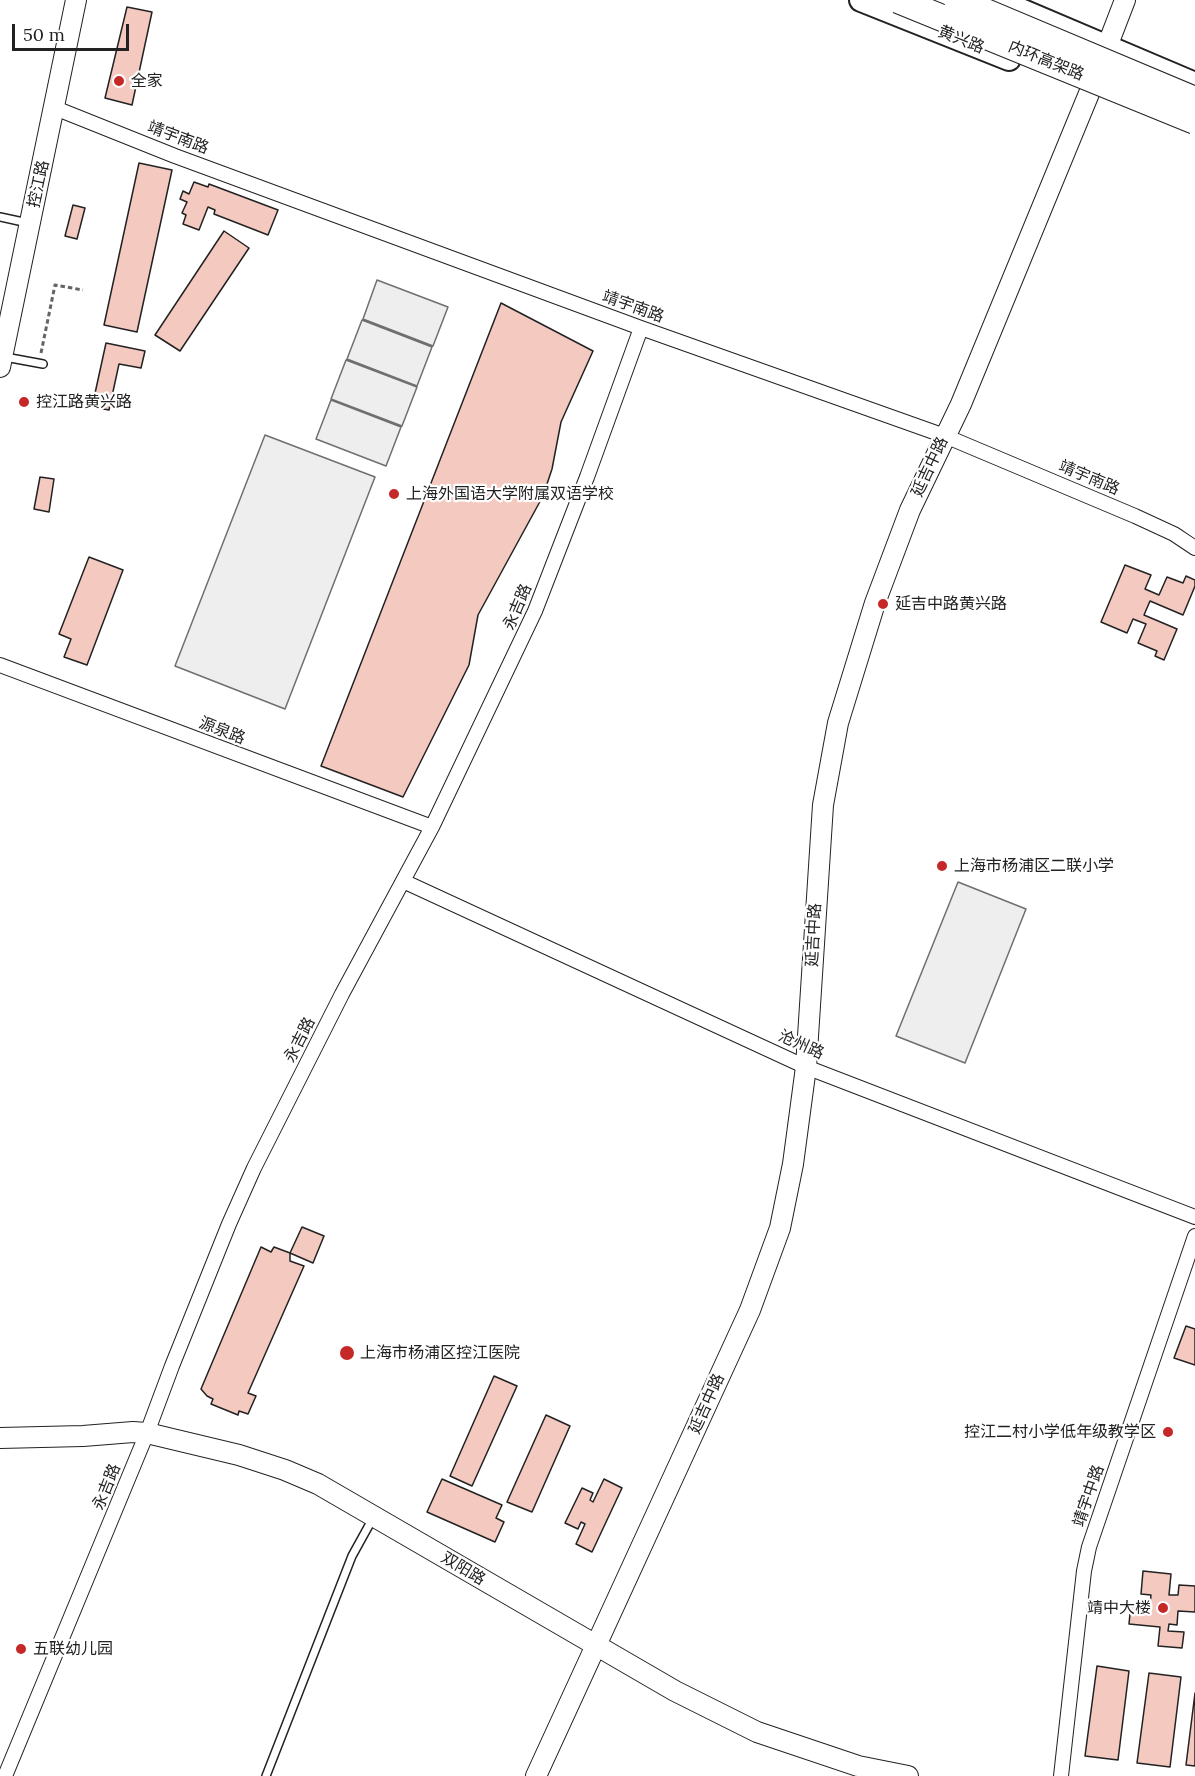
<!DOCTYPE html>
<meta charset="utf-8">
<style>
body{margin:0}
#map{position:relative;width:1195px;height:1776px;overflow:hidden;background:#fff;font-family:Lora,serif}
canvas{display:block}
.scale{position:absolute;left:12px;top:24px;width:117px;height:27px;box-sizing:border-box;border:3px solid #222;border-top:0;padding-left:8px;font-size:18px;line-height:21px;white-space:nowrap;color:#222;-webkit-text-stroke:4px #fff;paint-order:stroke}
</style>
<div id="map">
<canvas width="1195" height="1776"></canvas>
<div class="scale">50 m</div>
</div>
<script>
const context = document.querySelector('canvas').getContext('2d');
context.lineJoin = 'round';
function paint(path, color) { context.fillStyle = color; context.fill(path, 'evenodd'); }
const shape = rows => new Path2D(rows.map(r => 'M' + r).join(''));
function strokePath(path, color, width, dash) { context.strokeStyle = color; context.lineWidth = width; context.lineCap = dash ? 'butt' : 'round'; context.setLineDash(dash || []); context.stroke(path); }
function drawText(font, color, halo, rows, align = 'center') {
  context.font = font + ' Lora,"Noto Sans SC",serif'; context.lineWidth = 4.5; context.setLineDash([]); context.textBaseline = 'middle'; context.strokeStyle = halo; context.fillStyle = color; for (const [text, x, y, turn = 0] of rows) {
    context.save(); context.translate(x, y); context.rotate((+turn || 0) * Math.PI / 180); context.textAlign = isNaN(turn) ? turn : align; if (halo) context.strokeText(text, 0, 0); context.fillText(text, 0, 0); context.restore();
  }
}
const green = shape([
 [377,280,448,307,433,346,363,319,377,280],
 [362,320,432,347,417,386,347,359,362,320],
 [346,360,417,387,402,426,331,399,346,360],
 [331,400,401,427,386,466,316,439,331,400],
 [265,435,375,477,285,709,175,666,265,435],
 [958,882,1026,909,965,1063,896,1036,958,882]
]);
const building = shape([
 [127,7,152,12,132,105,105,98,127,7],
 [139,163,172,170,137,332,104,325,139,163],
 [194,182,208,187,209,184,278,210,268,235,214,214,215,210,208,207,199,230,183,224,186,215,182,213,187,202,180,199,183,191,189,194,194,182],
 [73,205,85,208,77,239,65,236,73,205],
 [224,231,249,248,180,351,155,335,224,231],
 [501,303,593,351,561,422,552,469,543,496,478,615,469,665,403,797,321,766,501,303],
 [106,343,145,351,141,368,119,364,109,410,92,407,106,343],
 [40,477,54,479,49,512,34,509,40,477],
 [89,557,123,570,87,665,64,657,71,639,59,634,89,557],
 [1125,565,1151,575,1145,589,1159,595,1167,577,1183,583,1186,576,1195,580,1195,586,1183,615,1150,601,1144,615,1177,629,1164,660,1155,656,1157,651,1138,643,1146,624,1133,619,1127,633,1101,622,1125,565],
 [302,1227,324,1236,313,1263,290,1253,302,1227],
 [261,1247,271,1252,274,1247,290,1253,290,1261,304,1266,248,1393,256,1396,248,1414,239,1411,238,1415,211,1404,213,1399,207,1396,201,1389,261,1247],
 [1186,1326,1195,1329,1195,1365,1174,1358,1186,1326],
 [494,1376,517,1386,472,1486,450,1476,494,1376],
 [546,1415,570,1426,532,1512,507,1502,546,1415],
 [442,1479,502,1505,496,1518,504,1522,495,1542,427,1512,442,1479],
 [604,1479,622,1488,592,1552,576,1544,585,1524,581,1522,578,1529,565,1523,582,1488,593,1493,590,1500,593,1502,604,1479],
 [1143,1571,1171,1574,1169,1595,1178,1595,1179,1585,1195,1586,1195,1612,1178,1611,1177,1625,1169,1624,1168,1631,1184,1632,1182,1648,1158,1646,1160,1627,1129,1624,1131,1603,1150,1605,1151,1595,1141,1594,1143,1571],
 [1097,1666,1129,1671,1118,1760,1085,1756,1097,1666],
 [1149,1673,1181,1677,1170,1767,1137,1763,1149,1673],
 [1195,1693,1195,1766,1186,1765,1195,1693]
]);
const path = shape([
 [41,353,55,285,83,290]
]);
const lane = shape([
 [0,217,28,223],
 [5,357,43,364],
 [266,1776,352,1556,373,1518]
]);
const street = shape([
 [55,108,175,156,641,328,945,436,1135,516,1174,534,1195,548],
 [0,665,432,827],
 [403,881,806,1067,1195,1217],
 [5,1776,147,1433,172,1366,229,1224,254,1168,342,994,432,827,535,611,587,477,641,328],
 [1061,1776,1084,1571,1089,1547,1195,1236]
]);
const secondary = shape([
 [0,367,76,0],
 [0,1438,83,1436,133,1432,147,1433,239,1455,285,1470,318,1484,675,1691,757,1732,858,1766,908,1776],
 [536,1776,750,1310,780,1228,793,1164,806,1067,823,805,838,723,875,603,910,510,961,404,1090,91,1125,0]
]);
const primary = shape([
 [861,0,1009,59],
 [997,0,1195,84]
]);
const highwayBridge = shape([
 [898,0,1195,121],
 [957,0,1195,100]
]);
const markers = [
 [119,81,6,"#c62828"],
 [24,402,6,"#c62828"],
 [394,494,6,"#c62828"],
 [883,604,6,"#c62828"],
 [942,866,6,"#c62828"],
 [347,1353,8,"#c62828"],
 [1168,1432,6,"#c62828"],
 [1163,1608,6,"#c62828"],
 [21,1649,6,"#c62828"]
];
const streetNames = [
 ["黄兴路",961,40,22],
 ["内环高架路",1046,61,22],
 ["靖宇南路",178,138,21],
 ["控江路",39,184,-78],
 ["靖宇南路",633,307,20],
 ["延吉中路",930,467,-65],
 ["靖宇南路",1089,478,23],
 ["永吉路",518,607,-67],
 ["源泉路",222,731,21],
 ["延吉中路",814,935,-87],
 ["永吉路",300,1040,-63],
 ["沧州路",801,1045,24],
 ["延吉中路",707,1404,-66],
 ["永吉路",107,1487,-68],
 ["靖宇中路",1089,1496,-71],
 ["双阳路",463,1569,31]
];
const poiNames = [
 ["全家",131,81],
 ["控江路黄兴路",36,402],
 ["上海外国语大学附属双语学校",406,494],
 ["延吉中路黄兴路",895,604],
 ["上海市杨浦区二联小学",954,866],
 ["上海市杨浦区控江医院",360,1353],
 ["控江二村小学低年级教学区",1156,1432,"right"],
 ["靖中大楼",1151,1608,"right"],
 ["五联幼儿园",33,1649]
];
paint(green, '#eee');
strokePath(green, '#6f6f6f', 1.5);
paint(building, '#f3c9c0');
strokePath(building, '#222', 1.5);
strokePath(lane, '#222', 10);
strokePath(street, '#222', 16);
strokePath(secondary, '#222', 22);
strokePath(primary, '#222', 26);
strokePath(path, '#646464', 3, [4.5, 3]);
strokePath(lane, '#fff', 7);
strokePath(street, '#fff', 14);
strokePath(secondary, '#fff', 20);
strokePath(primary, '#fff', 22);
strokePath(highwayBridge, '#222', 28, []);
strokePath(highwayBridge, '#fff', 26);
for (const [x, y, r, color] of markers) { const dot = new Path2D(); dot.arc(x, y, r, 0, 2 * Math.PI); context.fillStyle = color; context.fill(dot); strokePath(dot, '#fff', 2); }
drawText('16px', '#222', '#fff', streetNames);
drawText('16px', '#222', '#fff', poiNames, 'left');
</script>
